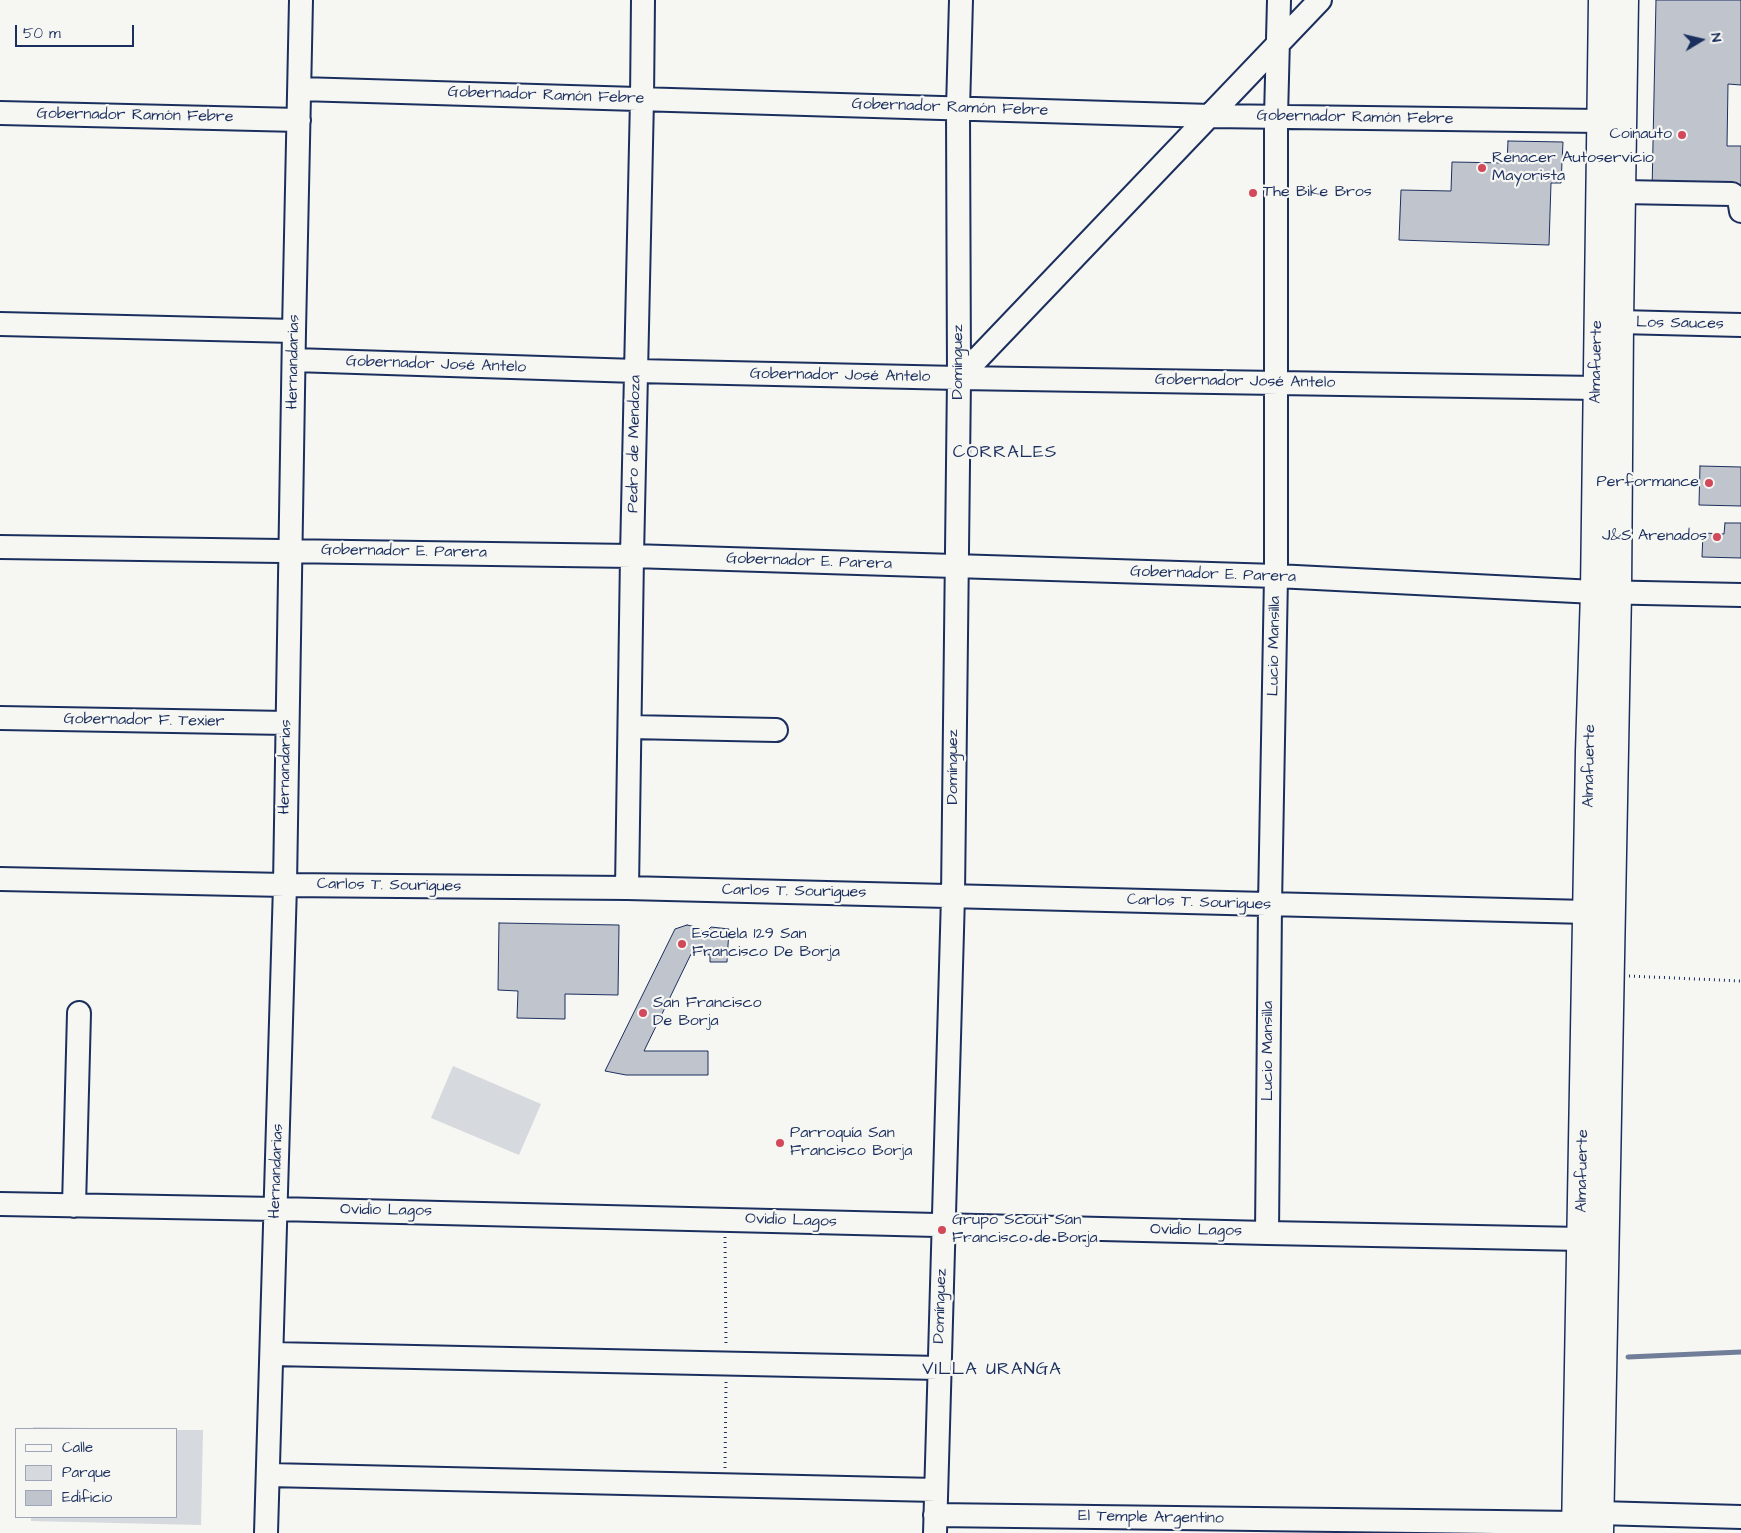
<!DOCTYPE html>
<meta charset="utf-8">
<style>
body{margin:0}
#map{position:relative;width:1741px;height:1533px;overflow:hidden;background:#f6f6f2;font-family:"Architects Daughter",sans-serif}
canvas{display:block}
.legend{position:absolute;left:15px;top:1428px;width:162px;height:90px;box-sizing:border-box;background:#f6f6f2;border:1px solid #9ea6b7;margin:0;padding:6px 9px;list-style:none;font-size:15px;color:#1b2f5e}
.legend li{display:flex;align-items:center;gap:10px;height:25px}
.legend b{width:25px;border:1px solid #9ea6b7}
.north{position:absolute;left:1676px;top:15px;width:50px;height:50px;-webkit-text-stroke:4px #f6f6f2;paint-order:stroke;rotate:81deg;font-size:14px;font-weight:700;line-height:20px;text-align:center;color:#1b2f5e}
.north::after{content:'';display:block;margin:auto;width:18px;height:22px;background:#1b2f5e;clip-path:polygon(50% 0,100% 100%,50% 72%,0 100%)}
.scale{position:absolute;left:15px;top:25px;width:119px;height:22px;box-sizing:border-box;border:2px solid #1b2f5e;border-top:0;padding-left:6px;font-size:15px;line-height:18px;white-space:nowrap;color:#1b2f5e;-webkit-text-stroke:4px #f6f6f2;paint-order:stroke}
</style>
<div id="map">
<canvas width="1741" height="1533"></canvas>
<ul class="legend">
<li><b style="height:6px;background:#f6f6f2"></b>Calle</li>
<li><b style="height:14px;background:#d6d9dd"></b>Parque</li>
<li><b style="height:14px;background:#c0c4cd"></b>Edificio</li>
</ul>
<div class="north">N</div>
<div class="scale">50 m</div>
</div>
<script>
const context = document.querySelector('canvas').getContext('2d');
context.lineJoin = 'round';
function paint(path, color) { context.fillStyle = color; context.fill(path, 'evenodd'); }
const shape = rows => new Path2D(rows.map(r => 'M' + r).join(''));
function strokePath(path, color, width, dash) { context.strokeStyle = color; context.lineWidth = width; context.lineCap = dash ? 'butt' : 'round'; context.setLineDash(dash || []); context.stroke(path); }
function drawText(font, color, halo, rows, align = 'center') {
  context.font = font + ' "Architects Daughter",sans-serif'; context.lineWidth = 4.5; context.setLineDash([]); context.textBaseline = 'middle'; context.strokeStyle = halo; context.fillStyle = color; for (const [text, x, y, turn = 0] of rows) {
    context.save(); context.translate(x, y); context.rotate((+turn || 0) * Math.PI / 180); context.textAlign = isNaN(turn) ? turn : align; if (halo) context.strokeText(text, 0, 0); context.fillText(text, 0, 0); context.restore();
  }
}
const green = shape([
 [453,1066,541,1104,519,1155,431,1118],
 [33,1427,149,1429,33,1429],
 [176,1430,203,1430,201,1525,31,1521,31,1517,176,1517]
]);
const stream = shape([
 [1628,1357,1741,1352]
]);
const building = shape([
 [1656,0,1741,0,1741,85,1728,84,1727,146,1741,146,1741,208,1741,193,1652,191,1656,0],
 [1508,141,1563,142,1561,183,1551,183,1549,245,1399,240,1401,190,1451,191,1452,162,1507,163,1508,141],
 [1700,466,1741,467,1741,506,1699,505,1700,466],
 [1725,523,1741,523,1741,558,1702,557,1703,533,1724,534,1725,523],
 [499,923,619,925,618,995,565,994,565,1019,517,1018,518,991,498,990,499,923],
 [687,925,696,927,705,933,711,927,729,929,727,962,710,962,710,955,692,952,644,1051,708,1051,708,1075,626,1075,605,1071,675,929,687,925]
]);
const path = shape([
 [1629,976,1741,981],
 [725,1237,726,1346],
 [725,1468,726,1382]
]);
const minor = shape([
 [300,89,1211,116,1600,121],
 [0,113,299,120],
 [1621,192,1732,194,1739,199,1741,211],
 [1619,322,1741,325],
 [0,324,294,331],
 [294,360,636,371,959,378,1597,388],
 [959,378,1320,0],
 [0,547,632,556,1276,576,1595,592,1741,595],
 [0,718,287,723],
 [630,727,776,730],
 [0,879,285,885,627,888,1587,912],
 [627,888,632,556,642,99,643,0],
 [0,1204,276,1209,1267,1233,1582,1239],
 [74,1206,79,1013],
 [1267,1233,1270,905,1276,576,1276,117,1279,0],
 [272,1354,939,1368],
 [268,1475,936,1490],
 [1599,1513,1741,1517],
 [935,1515,1577,1523],
 [266,1533,285,885,294,331,301,0],
 [935,1533,953,896,959,378,958,109,961,0]
]);
const major = shape([
 [1576,1533,1590,752,1595,592,1603,0],
 [1599,1533,1617,592,1619,322,1624,0]
]);
const markers = [
 [1682,135,5,"#d1495b"],
 [1482,168,5,"#d1495b"],
 [1253,193,5,"#d1495b"],
 [1709,483,5,"#d1495b"],
 [1717,537,5,"#d1495b"],
 [682,944,5,"#d1495b"],
 [643,1013,5,"#d1495b"],
 [780,1143,5,"#d1495b"],
 [942,1230,5,"#d1495b"]
];
const streetNames = [
 ["Gobernador Ramón Febre",546,96,2],
 ["Gobernador Ramón Febre",950,108,2],
 ["Gobernador Ramón Febre",135,116,1],
 ["Gobernador Ramón Febre",1355,118,1],
 ["Los Sauces",1680,324,1],
 ["Hernandarias",294,362,-89],
 ["Domínguez",959,362,-90],
 ["Almafuerte",1597,362,-89],
 ["Gobernador José Antelo",436,365,2],
 ["Gobernador José Antelo",840,376,1],
 ["Gobernador José Antelo",1245,382,1],
 ["Pedro de Mendoza",635,444,-89],
 ["Gobernador E. Parera",404,552,1],
 ["Gobernador E. Parera",809,562,2],
 ["Gobernador E. Parera",1213,575,2],
 ["Lucio Mansilla",1275,646,-89],
 ["Gobernador F. Texier",144,721,1],
 ["Almafuerte",1590,766,-89],
 ["Hernandarias",286,767,-89],
 ["Domínguez",954,767,-90],
 ["Carlos T. Sourigues",389,886,1],
 ["Carlos T. Sourigues",794,892,1],
 ["Carlos T. Sourigues",1199,903,2],
 ["Lucio Mansilla",1269,1051,-90],
 ["Hernandarias",277,1171,-88],
 ["Almafuerte",1583,1171,-89],
 ["Ovidio Lagos",386,1211,1],
 ["Ovidio Lagos",791,1221,2],
 ["Ovidio Lagos",1196,1231,1],
 ["Domínguez",941,1306,-88],
 ["El Temple Argentino",1151,1518,1]
];
const poiNames = [
 ["Coinauto",1672,135,"right"],
 ["Renacer Autoservicio",1492,159],
 ["Mayorista",1492,177],
 ["The Bike Bros",1263,193],
 ["Performance",1699,483,"right"],
 ["J&S Arenados",1707,537,"right"],
 ["Escuela 129 San",692,935],
 ["Francisco De Borja",692,953],
 ["San Francisco",653,1004],
 ["De Borja",653,1022],
 ["Parroquía San",790,1134],
 ["Francisco Borja",790,1152],
 ["Grupo Scout San",952,1221],
 ["Francisco de Borja",952,1239]
];
const neighbourhoodNames = [
 ["CORRALES",1005,453],
 ["VILLA URANGA",992,1370]
];
paint(green, '#d6d9dd');
strokePath(stream, '#717e99', 5);
paint(building, '#c0c4cd');
strokePath(building, '#1b2f5e', 1);
strokePath(minor, '#1b2f5e', 26);
strokePath(major, '#1b2f5e', 31);
strokePath(path, '#1b2f5e', 3, [1, 4]);
strokePath(minor, '#f6f6f2', 22);
strokePath(major, '#f6f6f2', 28);
for (const [x, y, r, color] of markers) { const dot = new Path2D(); dot.arc(x, y, r, 0, 2 * Math.PI); context.fillStyle = color; context.fill(dot); strokePath(dot, '#f6f6f2', 2); }
drawText('16px', '#1b2f5e', '#f6f6f2', streetNames);
drawText('16px', '#1b2f5e', '#f6f6f2', poiNames, 'left');
context.letterSpacing = '1px';
drawText('18px', '#1b2f5e', '#f6f6f2', neighbourhoodNames);
context.letterSpacing = '0px';
</script>
